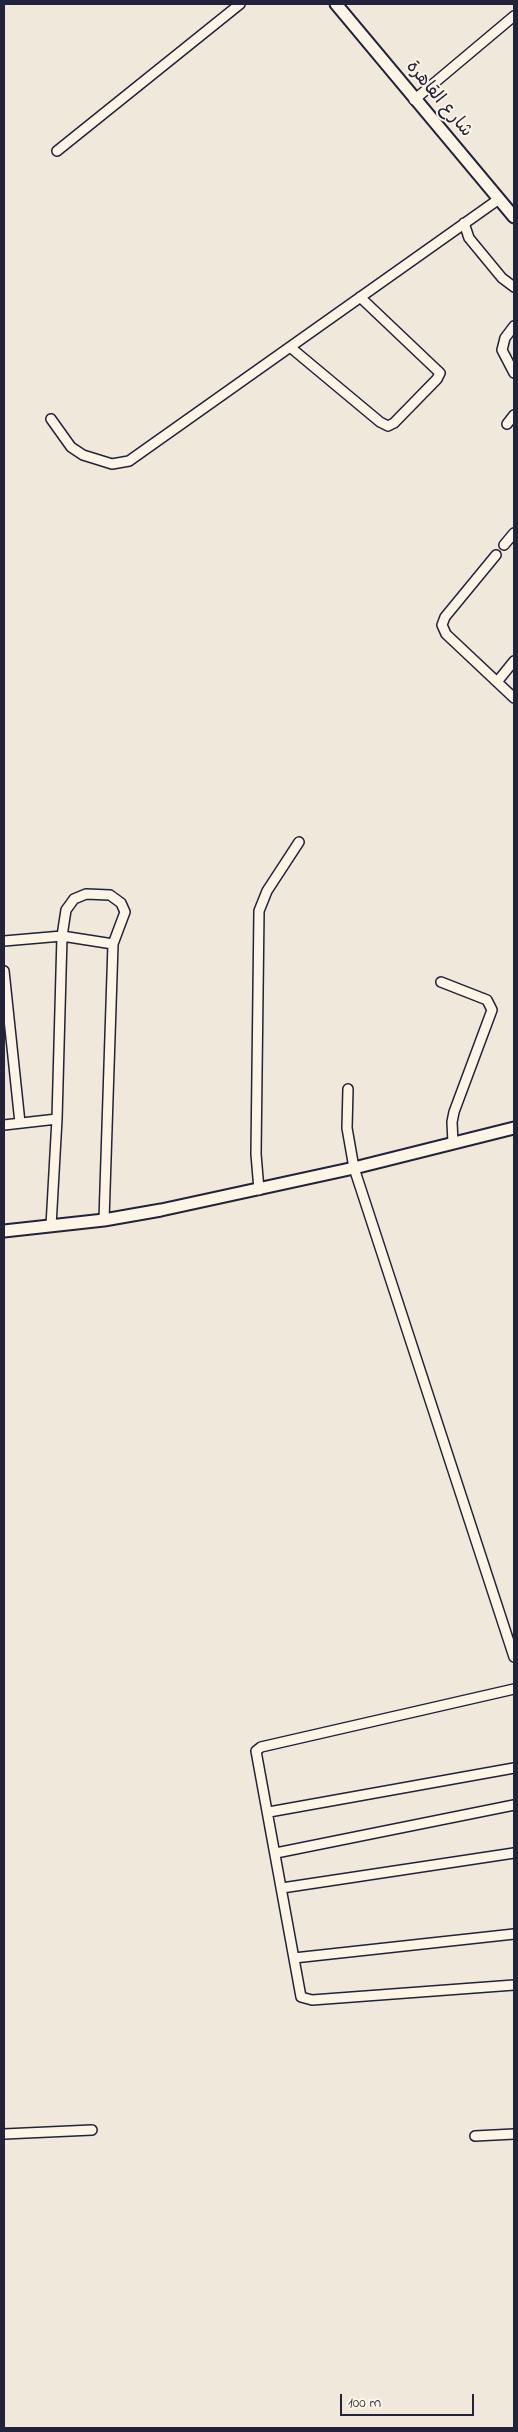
<!DOCTYPE html>
<meta charset="utf-8">
<style>
body{margin:0}
#map{position:relative;width:518px;height:2432px;overflow:hidden;background:#efe8db;font-family:"Indie Flower",sans-serif}
canvas{display:block}
.frame{position:absolute;inset:0;border:5px solid #22223b;pointer-events:none}
.scale{position:absolute;left:340px;top:2394px;width:134px;height:22px;box-sizing:border-box;border:2px solid #22223b;border-top:0;padding-left:6px;font-size:15px;line-height:18px;white-space:nowrap;color:#22223b;-webkit-text-stroke:4px #fcf5e5;paint-order:stroke}
</style>
<div id="map">
<canvas width="518" height="2432"></canvas>
<div class="frame"></div>
<div class="scale">100 m</div>
</div>
<script>
const context = document.querySelector('canvas').getContext('2d');
context.lineJoin = 'round';
const shape = rows => new Path2D(rows.map(r => 'M' + r).join(''));
function strokePath(path, color, width, dash) { context.strokeStyle = color; context.lineWidth = width; context.lineCap = dash ? 'butt' : 'round'; context.setLineDash(dash || []); context.stroke(path); }
function drawText(font, color, halo, rows, align = 'center') {
  context.font = font + ' "Indie Flower","Playpen Sans Arabic",sans-serif'; context.lineWidth = 4; context.setLineDash([]); context.textBaseline = 'middle'; context.strokeStyle = halo; context.fillStyle = color; for (const [text, x, y, turn = 0] of rows) {
    context.save(); context.translate(x, y); context.rotate((+turn || 0) * Math.PI / 180); context.textAlign = isNaN(turn) ? turn : align; if (halo) context.strokeText(text, 0, 0); context.fillText(text, 0, 0); context.restore();
  }
}
const minor = shape([
 [414,100,514,16],
 [57,151,240,4],
 [464,223,469,238,502,278,514,287],
 [514,326,505,338,502,350,514,373],
 [290,347,380,422,388,426,394,423,437,379,440,373,360,297],
 [51,419,71,447,83,455,112,464,129,461,499,199],
 [507,424,514,415],
 [504,545,514,533],
 [496,555,445,617,442,625,446,634,514,698],
 [497,682,514,661],
 [4,941,62,936,113,944],
 [4,971,20,1123],
 [441,982,487,1000,492,1010,454,1112,452,1122,453,1143],
 [348,1089,347,1128,354,1168,514,1657],
 [4,1125,57,1119],
 [259,1190,256,1154,259,911,267,891,299,842],
 [51,1226,57,1119,62,936,66,910,74,899,86,894,110,895,121,903,125,912,113,944,104,1220],
 [514,1689,261,1747,256,1751,301,1997,312,2000,514,1985],
 [269,1812,514,1768],
 [276,1853,514,1805],
 [282,1888,514,1853],
 [294,1958,514,1934],
 [4,2134,92,2130],
 [475,2136,514,2134]
]);
const secondary = shape([
 [336,4,514,217],
 [4,1231,104,1220,161,1210,354,1168,514,1128]
]);
const streetNames = [
 ["شارع القاهرة",438,100,50]
];
strokePath(minor, '#22223b', 12);
strokePath(secondary, '#22223b', 15);
strokePath(minor, '#fcf5e5', 9);
strokePath(secondary, '#fcf5e5', 11);
drawText('18px', '#22223b', '#fcf5e5', streetNames);
</script>
